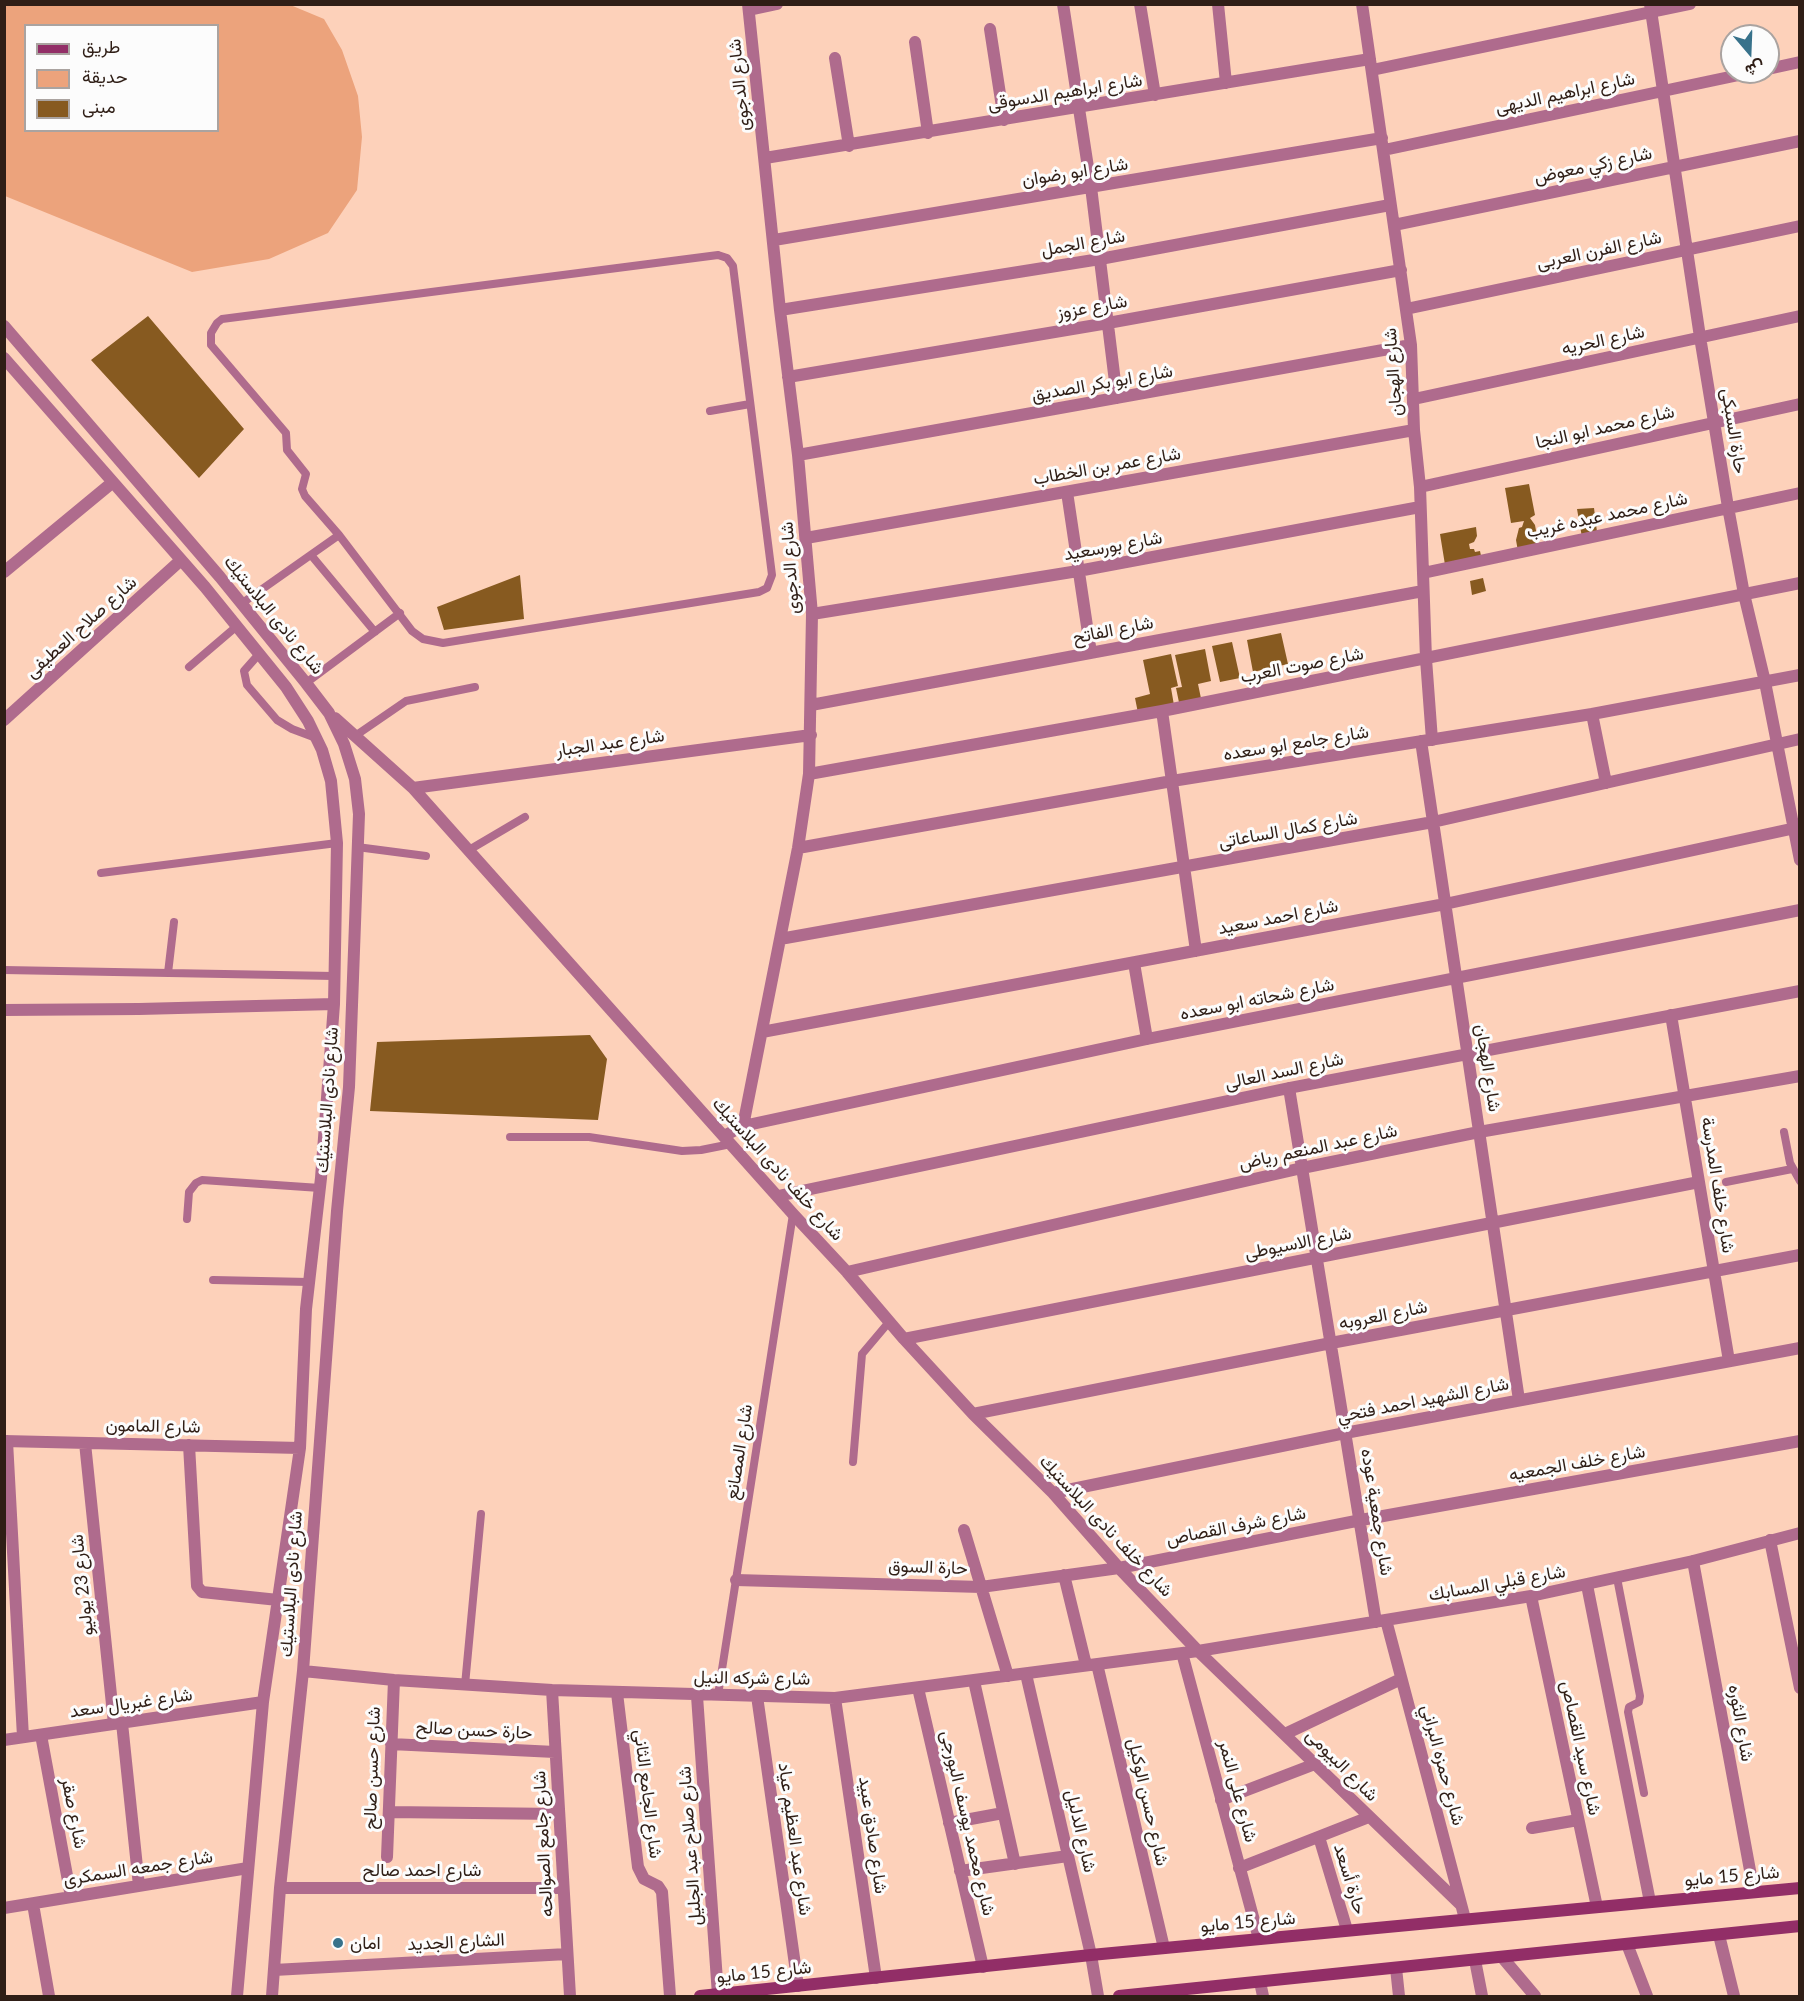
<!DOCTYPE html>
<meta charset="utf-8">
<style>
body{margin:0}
#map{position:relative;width:1804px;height:2001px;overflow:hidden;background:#fdd1ba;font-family:Lato,Vazirmatn,sans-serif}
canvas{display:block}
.frame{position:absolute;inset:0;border:6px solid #2f1e16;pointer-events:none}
.legend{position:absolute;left:24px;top:24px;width:195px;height:108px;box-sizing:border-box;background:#fcfcfc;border:2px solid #aaa3a0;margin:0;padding:8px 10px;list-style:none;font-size:18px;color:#2f1e16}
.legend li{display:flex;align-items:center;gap:12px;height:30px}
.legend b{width:30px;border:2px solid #aaa3a0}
.north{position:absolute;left:1720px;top:24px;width:60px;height:60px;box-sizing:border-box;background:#fcfcfc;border:2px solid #aaa3a0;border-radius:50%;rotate:161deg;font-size:16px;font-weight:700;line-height:24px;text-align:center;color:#2f1e16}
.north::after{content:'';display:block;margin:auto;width:21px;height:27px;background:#38728b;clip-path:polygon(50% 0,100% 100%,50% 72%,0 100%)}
</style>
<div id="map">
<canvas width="1804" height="2001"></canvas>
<div class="frame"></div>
<ul class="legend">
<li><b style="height:8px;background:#922e67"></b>طريق</li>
<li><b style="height:16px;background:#eca37c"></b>حديقة</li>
<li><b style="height:16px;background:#875a20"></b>مبنى</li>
</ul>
<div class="north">ش</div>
</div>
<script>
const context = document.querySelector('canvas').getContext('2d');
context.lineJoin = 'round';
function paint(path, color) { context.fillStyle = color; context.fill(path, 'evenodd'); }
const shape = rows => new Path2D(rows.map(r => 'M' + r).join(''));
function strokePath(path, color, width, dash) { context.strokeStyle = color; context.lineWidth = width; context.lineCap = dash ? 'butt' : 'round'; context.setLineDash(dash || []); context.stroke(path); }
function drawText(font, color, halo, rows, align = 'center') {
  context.font = font + ' Lato,Vazirmatn,sans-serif'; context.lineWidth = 6; context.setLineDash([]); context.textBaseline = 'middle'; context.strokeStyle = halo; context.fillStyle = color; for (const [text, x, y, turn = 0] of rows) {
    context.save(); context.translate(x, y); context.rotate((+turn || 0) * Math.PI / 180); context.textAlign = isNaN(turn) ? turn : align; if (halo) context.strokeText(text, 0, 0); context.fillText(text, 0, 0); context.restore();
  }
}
const green = shape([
 [288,4,324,19,342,50,358,96,362,137,357,190,328,233,269,259,192,272,5,196,5,5],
 [26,26,218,26,218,130,26,130]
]);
const building = shape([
 [148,316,244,429,199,478,91,360],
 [1529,484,1535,515,1530,518,1535,525,1540,553,1519,557,1516,540,1519,528,1522,527,1524,521,1511,523,1505,488],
 [1594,508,1598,540,1583,543,1577,509],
 [1476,527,1477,536,1474,542,1469,544,1470,549,1474,549,1475,552,1480,551,1483,565,1446,571,1440,534],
 [520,575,524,619,444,630,437,607],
 [1483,578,1486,591,1472,595,1470,581],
 [1281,633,1288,664,1253,672,1247,640],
 [1232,642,1240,678,1220,682,1212,646],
 [1205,649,1211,681,1198,684,1203,708,1181,712,1176,688,1182,687,1175,655],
 [1171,654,1178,686,1171,688,1175,711,1139,718,1135,698,1150,694,1143,660],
 [590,1035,607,1059,598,1120,370,1111,377,1042]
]);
const service = shape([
 [718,255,727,258,733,266,772,575,767,588,759,592,443,643,423,639,412,631,339,535,305,496,302,489,306,474,287,450,286,433,211,345,211,333,217,323,222,319,718,255],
 [710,411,750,404],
 [311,555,375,632],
 [241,604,339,535],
 [259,654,244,671,247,685,277,720,292,729,316,738],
 [189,667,237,626],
 [306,683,400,613],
 [355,736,406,701,475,687],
 [357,847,426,856],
 [469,850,525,817],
 [101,873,337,843],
 [4,970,334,976],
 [168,973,174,922],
 [1784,1132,1790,1163,1800,1181],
 [510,1137,589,1137,682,1151,701,1150,731,1144],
 [1726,1182,1792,1169],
 [187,1219,189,1192,196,1183,202,1180,320,1188],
 [213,1280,309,1282],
 [853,1462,862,1354,889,1322],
 [1617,1578,1640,1696,1639,1702,1629,1707,1628,1712,1644,1793],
 [465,1685,481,1514],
 [718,1695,793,1214]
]);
const minor = shape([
 [1063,4,1091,187,1117,398],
 [1140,4,1155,95],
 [1218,4,1226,83],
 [1362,4,1411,345,1414,430,1420,487,1426,659,1432,740],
 [1650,4,1700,337,1728,507,1744,594,1765,682,1800,860],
 [749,10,777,4],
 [990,29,1004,120],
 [915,42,928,133],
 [835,58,849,146],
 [1768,69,1800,62],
 [1372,70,1690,4],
 [1384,150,1753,72],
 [765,158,1370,59],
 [1394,225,1800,141],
 [774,240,1382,138],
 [1406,309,1800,226],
 [780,310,1100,259,1390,205],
 [4,326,220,577,306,683,329,713,344,744,355,779,359,814,349,1087,337,1211,303,1671,280,1888,272,1996],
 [4,358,205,587,286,687,308,721,322,750,331,781,337,843,334,1004,321,1178,306,1309,300,1448,263,1702,237,1996],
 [788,377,1108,323,1401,270],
 [1414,399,1800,316],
 [798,455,1411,345],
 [1420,487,1800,404],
 [1067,492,1091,653],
 [806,538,1414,430],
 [4,572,113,482],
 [1423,573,1800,493],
 [812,614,1078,571,1420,507],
 [811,705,1423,591],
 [1162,711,1196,951],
 [1592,714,1606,783],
 [335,718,413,788,793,1214,847,1272,904,1339,973,1414,1053,1493,1119,1568,1198,1651,1461,1905],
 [4,720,181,560],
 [1421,741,1519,1400],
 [809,774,1162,711,1800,583],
 [413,788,811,735],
 [798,848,1172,781,1592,714,1800,675],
 [780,939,1433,822,1800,739],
 [1134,963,1147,1039],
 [4,1010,139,1009,334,1004],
 [1671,1015,1729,1361],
 [762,1032,1445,904,1800,827],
 [1289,1088,1376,1622],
 [743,1126,798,848,809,774,812,614,798,455,780,310,748,4],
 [724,1136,743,1126,1147,1039,1800,910],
 [778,1196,1289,1088,1800,991],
 [847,1272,1302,1168,1479,1132,1800,1076],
 [904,1339,1699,1182],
 [973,1414,1331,1343,1800,1255],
 [4,1441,300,1448],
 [7,1441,23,1737],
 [85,1443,114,1724],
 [189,1445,197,1586,202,1592,278,1600],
 [1053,1493,1345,1433,1800,1348],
 [964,1530,1008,1676],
 [1770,1540,1800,1688],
 [1693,1561,1754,1892],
 [1064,1575,1086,1665],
 [736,1580,981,1587,1119,1568,1361,1520,1800,1441],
 [1587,1585,1650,1902],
 [1531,1596,1597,1907],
 [1386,1620,1465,1919],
 [1182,1653,1259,1939],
 [1097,1664,1164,1948],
 [303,1671,394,1680,552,1690,835,1698,1198,1651,1531,1596,1693,1561,1800,1533],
 [1026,1674,1091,1955,1098,1996],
 [974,1681,1015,1864],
 [918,1688,983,1967],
 [552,1690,570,1996],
 [617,1693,638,1867,644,1879,658,1886,662,1892,670,1996],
 [697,1696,718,1995],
 [757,1696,798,1986],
 [835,1698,876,1978],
 [122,1723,139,1886],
 [1285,1734,1401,1679],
 [41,1735,71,1897],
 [4,1740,263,1702],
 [391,1744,555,1752],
 [1221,1800,1315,1764],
 [389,1812,559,1814],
 [949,1823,1003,1813],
 [1532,1828,1578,1820],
 [1319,1837,1347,1930],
 [387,1857,394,1680],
 [1239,1868,1369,1817],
 [960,1871,1068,1856],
 [280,1888,563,1888],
 [33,1904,49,1996],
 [4,1908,248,1868],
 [1719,1935,1734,1996],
 [1627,1944,1647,1996],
 [1502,1957,1535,1996],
 [1475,1960,1482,1996],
 [1396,1968,1399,1996],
 [274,1970,567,1954],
 [1260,1982,1263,1996]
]);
const secondary = shape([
 [700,1996,1091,1955,1800,1888],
 [1119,1996,1800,1926]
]);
const markers = [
 [338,1943,6,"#38728b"]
];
const streetNames = [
 ["شارع الدجوى",739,85,-96],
 ["شارع ابراهيم الدسوقى",1065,92,-9],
 ["شارع ابراهيم الديهى",1565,93,-12],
 ["شارع زكي معوض",1593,165,-12],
 ["شارع ابو رضوان",1075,172,-9],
 ["شارع الجمل",1083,243,-10],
 ["شارع الفرن العربى",1599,250,-12],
 ["شارع عزوز",1092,307,-10],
 ["شارع الحريه",1603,340,-12],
 ["شارع الهجان",1393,372,-94],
 ["شارع ابو بكر الصديق",1102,383,-10],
 ["شارع محمد ابو النجا",1605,427,-13],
 ["حارة السبكى",1734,431,81],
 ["شارع عمر بن الخطاب",1107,466,-10],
 ["شارع محمد عبده غريب",1607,515,-12],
 ["شارع بورسعيد",1113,546,-10],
 ["شارع الدجوى",790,568,-94],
 ["شارع نادى البلاستيك",274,615,51],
 ["شارع صلاح العطيفى",81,627,-42],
 ["شارع الفاتح",1113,630,-11],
 ["شارع صوت العرب",1302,665,-11],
 ["شارع عبد الجبار",610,743,-8],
 ["شارع جامع ابو سعده",1296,743,-9],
 ["شارع كمال الساعاتى",1288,830,-10],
 ["شارع احمد سعيد",1278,917,-11],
 ["شارع شحاته ابو سعده",1257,999,-11],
 ["شارع الهجان",1488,1068,81],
 ["شارع السد العالى",1284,1071,-12],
 ["شارع نادى البلاستيك",327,1100,-86],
 ["شارع عبد المنعم رياض",1318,1147,-12],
 ["شارع خلف نادى البلاستيك",778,1169,48],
 ["شارع خلف المدرسة",1718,1185,81],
 ["شارع الاسيوطى",1298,1243,-11],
 ["شارع العروبه",1383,1315,-11],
 ["شارع الشهيد احمد فتحي",1423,1400,-11],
 ["شارع المامون",153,1426,1],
 ["شارع المصانع",739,1452,-81],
 ["شارع خلف الجمعيه",1577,1463,-10],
 ["شارع جمعية عوده",1377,1512,81],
 ["شارع خلف نادى البلاستيك",1106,1526,47],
 ["شارع شرف القصاص",1236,1526,-11],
 ["حارة السوق",928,1567,2],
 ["شارع قبلي المسابك",1497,1583,-10],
 ["شارع نادى البلاستيك",291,1584,-86],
 ["شارع 23 يوليو",82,1585,-96],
 ["شارع شركه النيل",752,1678,1],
 ["شارع غبريال سعد",131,1703,-8],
 ["شارع الثوره",1741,1723,80],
 ["حارة حسن صالح",474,1730,3],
 ["شارع سيد القصاص",1581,1748,78],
 ["شارع البيومى",1342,1765,45],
 ["شارع حمزه البراني",1443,1765,75],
 ["شارع حسن صالح",372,1768,-88],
 ["شارع على النمر",1238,1791,75],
 ["شارع الجامع الثاني",648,1794,83],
 ["شارع حسن الوكيل",1148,1802,77],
 ["شارع صقر",74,1813,79],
 ["شارع محمد يوسف البورجى",968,1823,77],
 ["شارع الدليل",1081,1831,77],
 ["شارع صادق عبيد",873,1835,82],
 ["شارع عبد العظيم عياد",795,1839,82],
 ["شارع جامع الصوالحه",543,1844,-93],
 ["شارع صلاح عبد الجليل",690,1846,-94],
 ["شارع جمعه السمكرى",138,1868,-9],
 ["شارع احمد صالح",422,1870],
 ["شارع 15 مايو",1732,1876,-5],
 ["حارة أسعد",1350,1879,73],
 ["شارع 15 مايو",1248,1922,-5],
 ["الشارع الجديد",456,1942,-3],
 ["شارع 15 مايو",764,1972,-6]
];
const poiNames = [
 ["امان",350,1943]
];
paint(green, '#eca37c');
paint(building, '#875a20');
strokePath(service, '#af6b8d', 8);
strokePath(minor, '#af6b8d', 12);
strokePath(secondary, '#922e67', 12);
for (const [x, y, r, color] of markers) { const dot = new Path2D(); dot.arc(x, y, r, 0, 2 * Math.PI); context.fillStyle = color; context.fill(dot); strokePath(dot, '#fcfcfc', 2); }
drawText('18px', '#2f1e16', '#fcfcfc', streetNames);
drawText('18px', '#2f1e16', '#fcfcfc', poiNames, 'left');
</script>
